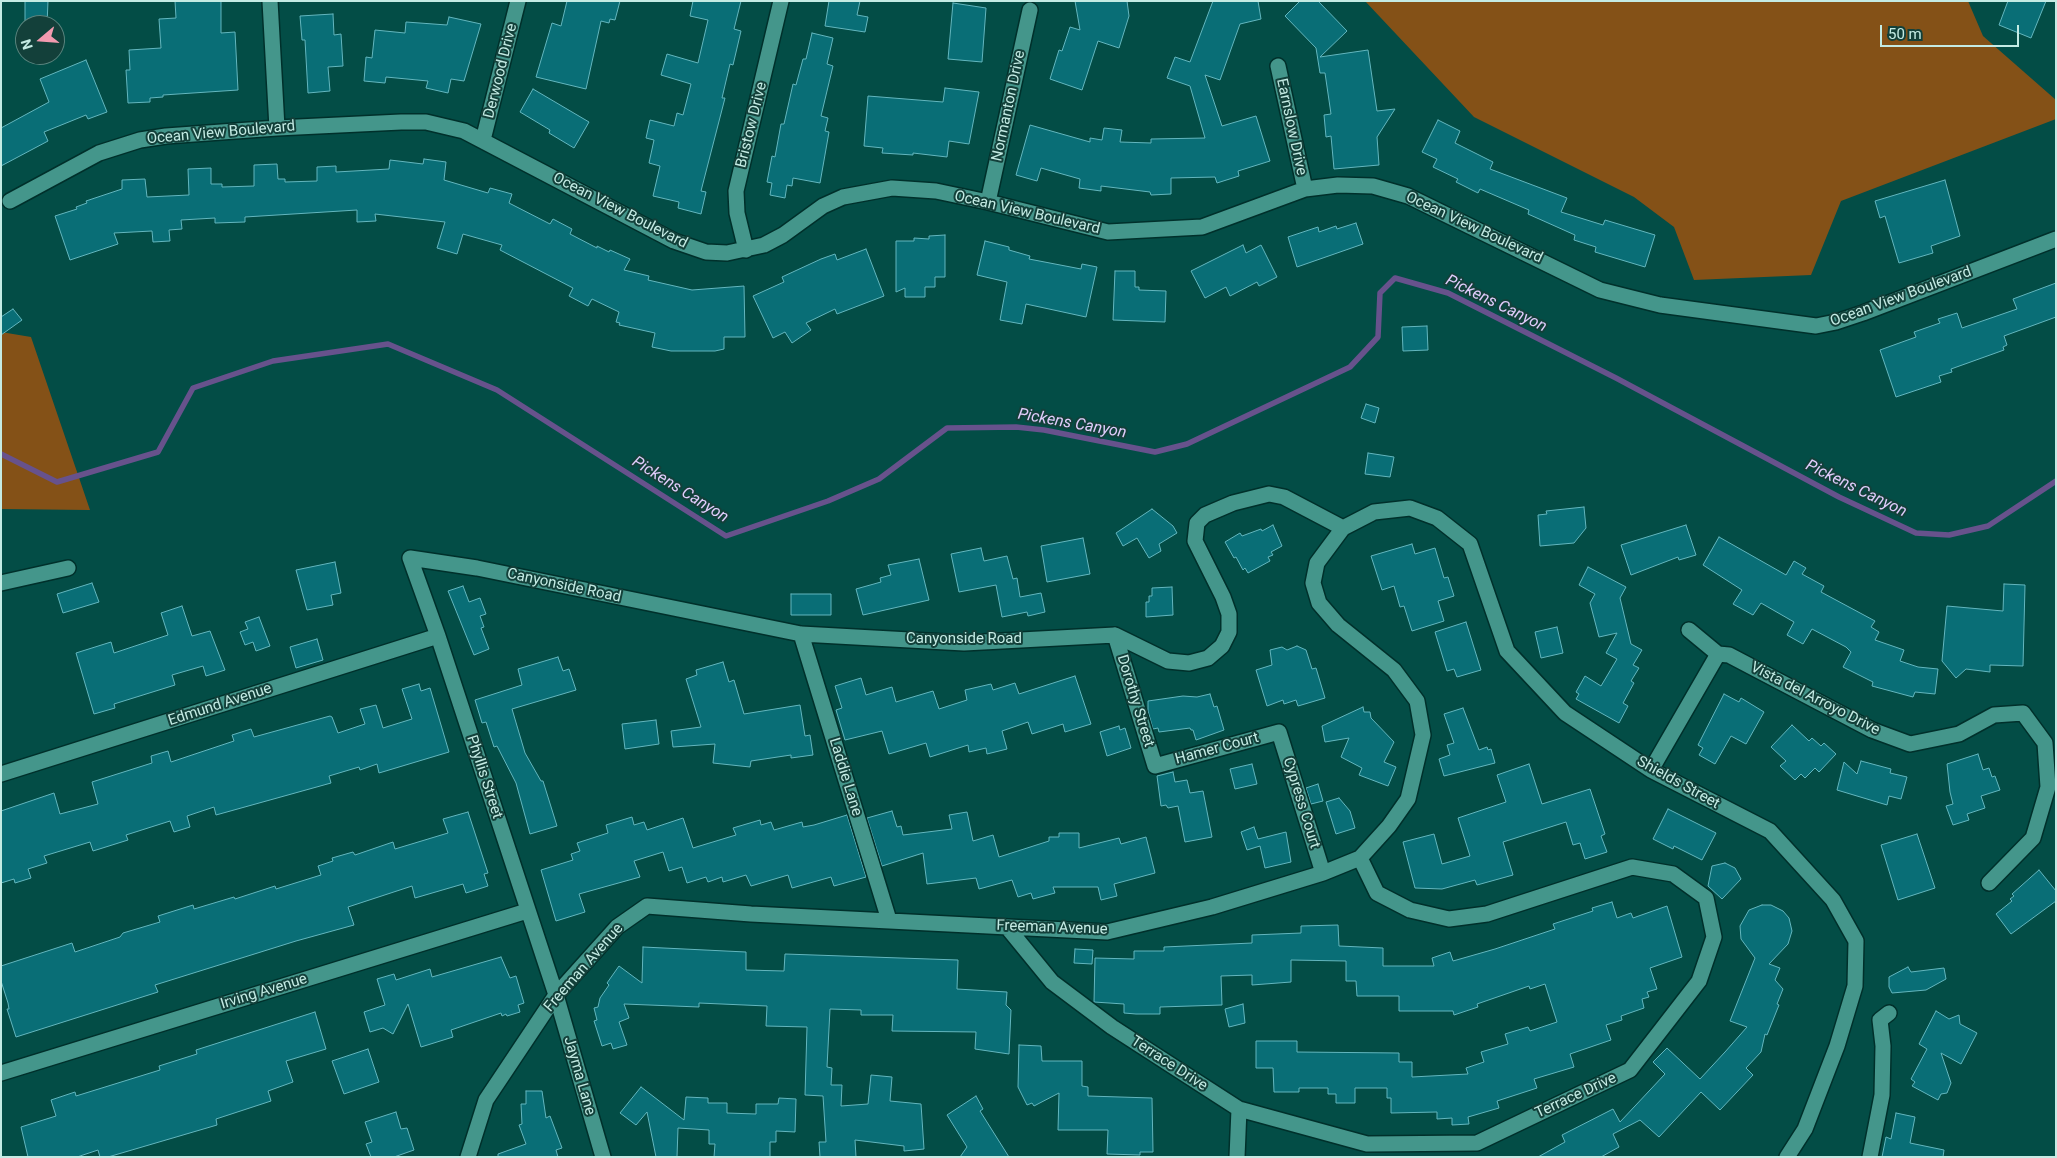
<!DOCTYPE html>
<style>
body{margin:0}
#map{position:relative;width:2057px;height:1158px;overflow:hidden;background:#034d46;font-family:Roboto,sans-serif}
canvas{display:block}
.frame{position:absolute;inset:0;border:2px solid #c4ebe4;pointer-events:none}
.north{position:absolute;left:15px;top:15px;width:50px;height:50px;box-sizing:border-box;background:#13403a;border:1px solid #5a847e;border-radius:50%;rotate:252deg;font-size:14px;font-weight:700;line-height:20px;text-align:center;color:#c4ebe4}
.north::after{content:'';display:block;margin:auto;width:18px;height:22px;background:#f29aaf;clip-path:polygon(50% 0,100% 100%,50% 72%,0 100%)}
.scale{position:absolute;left:1880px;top:25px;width:139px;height:22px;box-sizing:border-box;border:2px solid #c4ebe4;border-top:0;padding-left:6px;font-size:15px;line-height:18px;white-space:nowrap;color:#c4ebe4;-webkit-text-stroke:4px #13403a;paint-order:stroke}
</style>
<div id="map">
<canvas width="2057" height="1158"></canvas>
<div class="frame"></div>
<div class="north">N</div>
<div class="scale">50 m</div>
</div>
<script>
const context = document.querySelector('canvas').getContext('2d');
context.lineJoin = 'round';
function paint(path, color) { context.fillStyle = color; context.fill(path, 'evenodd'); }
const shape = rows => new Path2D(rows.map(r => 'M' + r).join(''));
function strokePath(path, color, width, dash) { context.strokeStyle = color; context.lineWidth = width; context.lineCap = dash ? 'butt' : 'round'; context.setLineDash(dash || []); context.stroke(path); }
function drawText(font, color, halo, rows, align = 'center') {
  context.font = font + ' Roboto,sans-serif'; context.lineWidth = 4; context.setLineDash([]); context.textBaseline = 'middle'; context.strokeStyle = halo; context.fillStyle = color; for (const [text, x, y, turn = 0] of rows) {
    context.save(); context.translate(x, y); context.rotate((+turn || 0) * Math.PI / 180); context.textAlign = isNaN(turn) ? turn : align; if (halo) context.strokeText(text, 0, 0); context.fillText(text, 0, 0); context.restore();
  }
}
const green = shape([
 [1365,1,1968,1,1983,36,2056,100,2056,119,1841,201,1811,275,1694,280,1674,227,1634,197,1474,117],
 [1,332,31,337,90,510,1,509]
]);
const stream = shape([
 [1,454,57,482,158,452,193,388,273,361,388,344,497,390,726,536,828,501,879,479,947,428,1016,427,1044,430,1155,452,1187,444,1350,367,1378,337,1380,293,1395,278,1448,293,1616,378,1839,497,1916,533,1949,535,1988,526,2056,481]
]);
const building = shape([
 [25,1,48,1,47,25,25,25,25,1],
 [175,1,221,1,221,33,235,32,238,90,163,95,163,97,150,98,150,102,128,103,126,70,130,70,129,50,161,48,159,19,176,18,175,1],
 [567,1,620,1,615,20,610,19,609,23,601,21,586,89,536,77,552,23,561,26,567,1],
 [693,1,741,1,734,29,741,31,733,65,730,64,722,98,725,98,701,191,706,192,701,214,678,208,679,202,653,196,660,166,649,163,654,140,646,138,650,120,674,126,677,113,683,115,691,84,661,75,667,54,698,63,708,20,690,16,693,1],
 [829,1,860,1,857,15,868,17,865,32,825,26,829,1],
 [1075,1,1127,1,1129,16,1119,48,1098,41,1082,90,1050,79,1059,50,1062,51,1070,27,1080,30,1075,1],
 [1213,1,1258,1,1261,19,1240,24,1220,80,1205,75,1222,126,1256,116,1270,161,1238,171,1239,176,1217,183,1215,177,1171,178,1171,194,1151,195,1150,192,1101,186,1101,191,1079,188,1080,179,1041,168,1037,181,1016,175,1030,125,1090,142,1090,138,1102,140,1104,128,1122,130,1120,142,1151,143,1151,139,1205,138,1190,86,1167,78,1175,57,1190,62,1213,1],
 [1300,1,1318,1,1347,31,1320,57,1368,50,1377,111,1395,109,1377,137,1379,165,1334,169,1331,136,1326,137,1324,115,1331,114,1325,73,1320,73,1316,48,1285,16,1300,1],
 [2008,1,2046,1,2031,38,1999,25,2008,1],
 [953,3,986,8,982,62,948,59,953,3],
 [333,14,334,35,341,34,343,66,328,67,330,91,308,93,305,40,302,40,300,16,333,14],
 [449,17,481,24,464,81,451,79,448,93,426,88,428,81,386,77,385,83,364,81,366,57,372,58,375,30,405,33,406,22,447,25,449,17],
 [812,33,833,38,827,64,833,66,821,116,828,118,825,131,829,132,820,183,793,178,792,186,787,185,785,198,770,195,772,183,767,182,772,156,775,157,781,124,784,124,793,84,796,85,803,59,806,59,812,33],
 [86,60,107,112,88,119,86,115,44,132,48,141,1,166,1,128,49,102,40,79,86,60],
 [945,88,979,92,969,144,949,141,947,157,913,153,913,155,882,153,883,148,864,146,868,96,943,102,945,88],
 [533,89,589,122,574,148,549,133,550,130,520,112,533,89],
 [1438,120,1460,131,1455,143,1493,162,1490,169,1567,198,1561,212,1603,225,1605,220,1655,235,1645,267,1595,252,1596,247,1574,240,1575,235,1528,214,1529,210,1480,189,1478,193,1456,182,1458,179,1433,167,1437,159,1422,152,1438,120],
 [424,159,446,162,444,180,488,193,490,188,512,194,509,203,550,224,553,219,572,229,570,234,597,248,597,246,609,252,610,250,630,259,624,270,649,276,648,280,692,290,744,286,745,337,724,337,724,349,715,351,671,351,652,347,655,333,619,325,620,323,616,322,619,312,592,299,588,306,569,296,573,288,500,250,502,245,463,234,457,254,437,248,445,222,375,214,376,221,357,222,357,210,245,217,245,222,215,223,215,218,181,220,182,229,169,230,170,241,153,242,152,231,114,233,118,244,70,260,55,216,77,209,76,207,87,203,86,201,122,189,122,180,145,179,147,197,189,195,188,169,211,168,211,184,222,184,222,187,254,186,254,165,277,164,278,179,285,179,285,182,317,181,317,167,336,166,336,172,389,169,390,160,423,164,424,159],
 [1945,180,1960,236,1931,246,1933,253,1899,263,1885,216,1880,218,1875,201,1945,180],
 [1356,223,1363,244,1297,267,1288,237,1318,227,1319,232,1336,226,1337,229,1356,223],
 [945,235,945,277,935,277,935,287,925,287,925,297,905,297,905,288,896,292,896,241,914,241,914,238,929,239,929,236,945,235],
 [985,241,1009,247,1009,250,1030,256,1029,259,1081,269,1082,264,1097,267,1086,317,1026,304,1022,324,1000,320,1007,282,977,275,985,241],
 [1243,245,1246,253,1261,245,1277,277,1259,286,1257,282,1230,296,1226,287,1205,298,1191,271,1243,245],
 [866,249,884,296,837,314,835,309,806,323,811,330,792,343,785,332,773,338,753,296,784,282,782,277,821,259,835,254,837,260,866,249],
 [1115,271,1135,271,1135,287,1139,287,1139,290,1166,291,1165,322,1113,320,1115,271],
 [2056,283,2056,317,2004,336,2007,345,2003,347,2004,350,1951,369,1952,372,1939,376,1941,382,1896,397,1880,350,1916,337,1914,332,1940,323,1938,319,1957,313,1962,328,2017,309,2013,299,2056,283],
 [13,309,22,320,1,335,1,317,13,309],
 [1427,326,1428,350,1403,351,1402,327,1427,326],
 [1366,404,1379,408,1375,423,1361,418,1366,404],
 [1368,453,1394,457,1390,477,1365,474,1368,453],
 [1584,507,1586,528,1574,543,1540,546,1538,515,1547,514,1546,511,1584,507],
 [1152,509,1173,526,1177,533,1159,544,1161,551,1149,558,1137,538,1123,546,1116,533,1152,509],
 [1273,525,1282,546,1271,552,1273,555,1268,557,1270,561,1248,573,1245,568,1243,570,1236,557,1234,558,1225,542,1240,533,1242,536,1261,529,1262,531,1273,525],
 [1686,525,1696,555,1679,560,1678,557,1631,575,1621,545,1686,525],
 [1719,537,1786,575,1794,561,1806,568,1802,574,1824,586,1821,592,1875,621,1871,627,1879,632,1875,640,1904,650,1900,661,1918,667,1938,669,1935,694,1915,692,1913,697,1872,686,1873,682,1843,667,1851,652,1846,647,1812,629,1803,644,1787,635,1794,622,1761,603,1753,615,1733,604,1742,590,1703,565,1719,537],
 [1083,538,1090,574,1047,582,1041,546,1083,538],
 [1412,544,1415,554,1435,548,1444,578,1448,577,1454,596,1438,601,1444,621,1412,631,1404,606,1400,607,1394,586,1382,590,1371,556,1412,544],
 [981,548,984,561,1007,556,1013,579,1017,578,1020,597,1041,593,1045,612,1028,616,1027,612,1002,617,996,585,959,592,951,554,981,548],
 [919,559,929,600,863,615,856,589,881,582,880,578,891,575,888,565,919,559],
 [335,562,341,593,331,595,333,605,307,610,296,570,335,562],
 [1588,567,1626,587,1620,598,1631,644,1642,650,1633,665,1639,668,1631,681,1634,683,1623,703,1628,706,1619,723,1576,699,1579,694,1576,692,1585,676,1601,686,1617,659,1606,653,1617,633,1599,637,1590,603,1595,594,1579,585,1588,567],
 [92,583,99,602,63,613,57,594,92,583],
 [2004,584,2025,585,2023,666,1990,665,1990,672,1966,669,1956,678,1942,661,1947,606,2003,611,2004,584],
 [463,586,469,602,480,598,486,614,480,616,484,627,481,628,489,649,474,655,448,591,463,586],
 [1172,587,1173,615,1146,617,1146,602,1149,602,1149,596,1152,596,1152,588,1172,587],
 [791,594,831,594,831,615,791,615,791,594],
 [182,606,192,636,210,631,225,670,206,676,203,666,172,675,175,685,114,704,115,708,94,714,76,653,111,642,114,653,168,635,161,613,182,606],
 [259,617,270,646,256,651,253,642,245,645,240,632,248,629,245,622,259,617],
 [1466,622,1481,670,1457,677,1454,669,1447,671,1435,632,1466,622],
 [1557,627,1563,653,1541,658,1535,632,1557,627],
 [317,639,323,660,296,668,290,647,317,639],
 [1297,646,1306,650,1312,669,1316,668,1325,698,1298,706,1296,700,1284,704,1283,700,1267,706,1256,670,1272,665,1270,650,1282,647,1287,650,1297,646],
 [558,657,563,671,569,669,576,690,512,709,525,753,541,781,543,781,557,826,530,834,516,783,497,746,494,747,486,722,482,723,475,700,522,685,518,669,558,657],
 [723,662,729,682,734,680,744,714,800,705,805,736,810,735,813,755,791,758,791,755,751,761,750,767,713,763,715,744,673,747,671,731,701,727,686,679,697,675,696,670,723,662],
 [1075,676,1091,724,1065,732,1063,724,1032,734,1028,722,1002,731,1007,749,987,754,986,748,969,752,968,745,930,757,926,743,889,754,882,731,845,740,836,710,842,708,835,686,861,678,866,695,892,687,896,702,933,691,939,709,967,700,965,690,991,684,993,690,1015,683,1019,694,1075,676],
 [419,684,421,691,430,688,449,752,379,773,377,764,360,770,359,767,329,776,331,783,216,815,214,807,187,816,190,827,174,832,170,821,126,835,128,840,93,851,90,842,44,856,47,863,28,869,31,878,15,883,14,879,1,883,1,811,54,793,60,814,98,804,92,782,152,763,151,756,168,751,171,762,234,741,232,735,251,729,254,737,330,716,332,717,338,733,365,724,360,709,376,705,383,728,412,719,402,689,419,684],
 [1210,694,1214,707,1217,706,1224,730,1196,740,1193,730,1191,730,1190,728,1159,732,1158,728,1153,729,1148,711,1148,701,1183,696,1197,697,1210,694],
 [1724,694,1739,702,1741,698,1764,712,1746,744,1731,736,1715,764,1699,755,1703,748,1698,745,1724,694],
 [1363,707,1364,712,1370,712,1371,718,1394,742,1384,762,1396,767,1388,786,1359,775,1362,768,1341,757,1349,738,1325,742,1322,726,1363,707],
 [1463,708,1479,750,1487,747,1488,750,1491,749,1495,763,1444,776,1439,759,1450,755,1447,745,1454,743,1444,714,1463,708],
 [656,720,659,744,625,749,622,724,656,720],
 [1792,725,1809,741,1812,738,1821,746,1824,743,1836,754,1819,772,1815,768,1805,778,1801,774,1795,780,1780,766,1786,761,1771,747,1792,725],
 [1119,726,1120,730,1125,728,1131,748,1107,756,1100,732,1119,726],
 [1978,754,1983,770,1989,768,1992,777,1995,776,2000,790,1981,796,1985,808,1967,814,1969,820,1953,825,1946,806,1953,804,1950,792,1947,764,1978,754],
 [1861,761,1891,769,1890,773,1907,777,1901,799,1889,796,1887,805,1837,790,1844,762,1857,774,1861,761],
 [1252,764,1257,784,1235,789,1230,769,1252,764],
 [1529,764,1542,804,1590,789,1605,834,1601,836,1607,852,1585,859,1580,843,1573,845,1566,822,1503,842,1513,875,1477,885,1475,880,1442,889,1415,888,1403,842,1434,834,1442,864,1470,856,1458,818,1506,802,1497,775,1529,764],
 [1173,772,1175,782,1187,780,1190,793,1203,791,1212,837,1185,842,1178,806,1168,808,1166,805,1161,806,1157,776,1173,772],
 [1318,784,1323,801,1311,804,1306,788,1318,784],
 [1339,798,1350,811,1355,828,1336,834,1326,802,1339,798],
 [1668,809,1716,833,1702,860,1674,846,1673,849,1653,839,1668,809],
 [892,811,897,827,901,826,903,835,952,829,949,815,967,812,973,841,993,835,999,857,1049,841,1049,837,1059,837,1059,833,1079,833,1079,848,1119,838,1121,844,1146,837,1155,873,1114,884,1117,896,1101,900,1098,887,1053,887,1055,893,1033,899,1031,893,1018,897,1012,880,979,889,976,878,927,884,923,853,882,866,867,818,892,811],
 [468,812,488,873,484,874,488,886,466,893,463,884,415,898,412,886,348,907,354,925,296,941,155,985,158,992,16,1037,7,1009,9,1009,8,1003,1,981,1,966,72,943,75,952,120,937,123,933,160,922,158,916,193,905,194,909,234,897,235,899,275,886,276,889,321,875,318,866,333,861,332,858,353,852,355,855,393,842,395,849,448,833,443,819,468,812],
 [847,815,866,877,834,886,831,877,792,888,788,875,751,886,746,875,723,882,722,877,708,882,706,877,687,883,682,867,669,871,663,852,634,861,640,877,579,894,585,912,556,921,541,870,573,860,571,854,580,851,577,843,608,833,606,825,632,817,634,825,644,822,647,830,683,818,693,848,736,835,733,828,760,820,761,825,771,822,774,830,802,822,803,827,814,825,847,815],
 [1254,827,1258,839,1286,832,1291,862,1265,868,1260,846,1247,850,1241,832,1254,827],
 [1917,834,1935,888,1898,900,1881,845,1917,834],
 [1725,863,1735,868,1741,879,1722,899,1708,886,1712,866,1725,863],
 [2039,870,2056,891,2056,901,2011,934,1996,914,2012,901,2010,899,2014,896,2012,894,2039,870],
 [1612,902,1617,918,1631,913,1633,918,1667,906,1682,957,1650,968,1657,989,1647,992,1649,997,1642,999,1644,1008,1621,1016,1622,1020,1606,1025,1611,1040,1570,1054,1574,1067,1534,1079,1537,1088,1497,1101,1499,1108,1468,1117,1469,1124,1452,1125,1452,1118,1437,1119,1437,1112,1391,1113,1391,1098,1387,1098,1387,1088,1355,1088,1355,1103,1336,1103,1336,1094,1328,1094,1328,1088,1299,1088,1299,1092,1274,1092,1273,1068,1256,1068,1256,1041,1297,1041,1297,1052,1399,1053,1399,1062,1412,1062,1412,1077,1468,1074,1466,1068,1484,1062,1481,1052,1508,1044,1505,1034,1528,1027,1530,1031,1557,1022,1545,984,1530,989,1529,986,1477,1004,1478,1007,1454,1015,1453,1011,1399,1011,1399,996,1357,996,1356,981,1346,981,1346,961,1291,960,1291,982,1252,985,1252,975,1221,976,1222,1005,1160,1007,1160,1014,1136,1014,1124,1013,1124,1004,1094,1002,1095,958,1134,959,1134,951,1164,951,1164,947,1252,943,1252,935,1301,933,1301,926,1338,925,1339,946,1383,948,1383,966,1434,966,1432,958,1450,952,1453,961,1495,949,1555,929,1553,924,1593,911,1592,908,1612,902],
 [1762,905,1771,905,1783,911,1789,918,1792,931,1788,944,1769,964,1780,968,1775,980,1783,989,1777,1004,1779,1005,1767,1035,1765,1034,1761,1052,1746,1068,1753,1075,1720,1110,1701,1092,1659,1137,1640,1120,1613,1134,1619,1147,1601,1157,1538,1157,1565,1142,1562,1135,1613,1109,1620,1122,1665,1074,1653,1062,1667,1048,1700,1079,1725,1052,1747,1027,1730,1021,1755,958,1741,939,1740,926,1749,910,1762,905],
 [643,947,746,952,746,970,784,971,785,954,958,960,957,989,1007,992,1006,1005,1011,1010,1009,1054,975,1049,976,1032,892,1031,893,1015,861,1015,861,1010,830,1009,827,1067,832,1068,831,1085,842,1085,841,1106,868,1104,871,1075,892,1077,890,1101,921,1104,924,1149,904,1151,904,1146,855,1140,856,1157,820,1157,819,1142,826,1142,823,1096,805,1095,807,1027,766,1026,767,1006,699,1003,699,1007,624,1004,629,1018,619,1022,627,1045,613,1049,611,1043,602,1046,594,1021,597,1020,594,1008,598,1007,600,998,609,985,607,983,619,966,642,983,643,947],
 [1075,949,1093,950,1092,964,1074,963,1075,949],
 [501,957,510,978,516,976,524,1003,518,1005,520,1012,507,1016,506,1014,502,1016,501,1013,451,1030,453,1037,421,1047,408,1004,393,1034,383,1028,370,1032,364,1012,385,1005,377,979,394,974,396,980,430,969,432,977,501,957],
 [1908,967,1911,972,1944,968,1946,979,1926,990,1892,993,1889,987,1889,977,1908,967],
 [1243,1004,1245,1023,1229,1027,1225,1009,1243,1004],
 [1936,1011,1949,1019,1959,1015,1960,1024,1977,1033,1961,1064,1941,1053,1951,1083,1947,1093,1941,1094,1938,1100,1912,1086,1915,1082,1911,1079,1927,1049,1919,1044,1936,1011],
 [315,1012,326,1049,286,1061,293,1082,268,1091,271,1101,216,1119,217,1125,108,1157,100,1157,98,1150,77,1157,28,1157,21,1127,56,1116,51,1100,75,1092,76,1096,160,1070,159,1066,197,1054,196,1050,315,1012],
 [1019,1045,1041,1046,1042,1061,1082,1061,1082,1086,1088,1087,1088,1096,1152,1098,1153,1152,1140,1152,1140,1155,1107,1154,1108,1130,1058,1130,1059,1093,1034,1106,1032,1103,1027,1105,1018,1087,1019,1045],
 [368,1049,379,1082,344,1094,332,1061,368,1049],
 [641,1087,684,1120,686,1097,708,1098,708,1103,727,1103,727,1113,756,1114,756,1104,778,1104,779,1098,796,1099,795,1132,776,1131,776,1142,770,1142,770,1157,714,1157,715,1144,709,1144,709,1130,678,1128,677,1157,656,1157,647,1112,636,1125,620,1113,641,1087],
 [526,1091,542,1091,546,1118,550,1116,562,1148,556,1150,558,1157,498,1157,498,1154,526,1144,519,1125,522,1124,521,1104,526,1104,526,1091],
 [976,1096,983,1109,980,1111,1009,1157,960,1157,967,1147,947,1115,976,1096],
 [396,1112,401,1129,407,1128,414,1150,394,1157,371,1157,366,1144,372,1142,365,1122,396,1112],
 [1896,1113,1915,1117,1910,1143,1944,1150,1943,1157,1882,1157,1886,1137,1891,1139,1896,1113]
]);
const minor = shape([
 [270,1,277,128],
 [1278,66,1305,189],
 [483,140,518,1],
 [10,201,99,153,140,140,166,136,277,128,401,122,426,122,464,131,674,241,706,252,727,253,764,245,783,235,823,206,843,197,892,188,936,191,988,202,1108,232,1202,227,1305,189,1338,185,1373,186,1408,196,1600,290,1660,305,1816,326,1836,322,1863,313,2056,239],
 [988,202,1030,10],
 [746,250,737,213,736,191,781,1],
 [1,583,68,568],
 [1689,630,1718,654],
 [801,634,889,920],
 [1115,635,1155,766,1279,732,1323,873],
 [1651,770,1718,654,1729,655,1872,730,1910,744,1959,734,1994,715,2023,713,2045,743,2048,787,2033,838,1989,883],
 [1,774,438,636],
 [1007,927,1052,982,1112,1027,1239,1109,1367,1144,1477,1143,1630,1070,1699,981,1714,937,1706,898,1673,874,1632,867,1487,914,1449,919,1410,910,1377,893,1360,858],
 [1,1073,527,911],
 [468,1157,486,1100,556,995,617,927,647,906,751,914,1107,932,1212,907,1323,873,1360,858,1389,826,1408,799,1423,735,1417,701,1394,670,1338,625,1319,603,1313,583,1317,563,1343,528,1374,512,1410,508,1437,518,1470,544,1507,651,1565,713,1651,770,1770,831,1833,900,1856,941,1855,986,1837,1046,1805,1129,1787,1157],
 [603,1157,556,995,438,636,410,558,477,568,801,634,964,643,1115,635,1168,661,1189,663,1208,658,1222,646,1229,632,1229,614,1223,597,1195,541,1197,523,1205,515,1233,503,1269,494,1284,497,1343,528],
 [1237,1157,1239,1109],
 [1870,1157,1882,1095,1883,1046,1880,1020,1889,1013]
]);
const streetNames = [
 ["Derwood Drive",501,71,-76],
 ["Normanton Drive",1009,106,-78],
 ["Bristow Drive",752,125,-76],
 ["Earnslow Drive",1291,127,78],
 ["Ocean View Boulevard",221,133,-5],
 ["Ocean View Boulevard",620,211,27],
 ["Ocean View Boulevard",1027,213,13],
 ["Ocean View Boulevard",1474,228,25],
 ["Ocean View Boulevard",1901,297,-20],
 ["Canyonside Road",564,586,12],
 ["Canyonside Road",964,639],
 ["Vista del Arroyo Drive",1815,699,27],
 ["Dorothy Street",1135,701,73],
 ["Edmund Avenue",220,705,-18],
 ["Hamer Court",1217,749,-15],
 ["Phyllis Street",484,777,72],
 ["Laddie Lane",845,777,73],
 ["Shields Street",1678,783,29],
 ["Cypress Court",1301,803,73],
 ["Freeman Avenue",1052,928,2],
 ["Freeman Avenue",584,968,-49],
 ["Irving Avenue",264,992,-17],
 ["Terrace Drive",1169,1064,33],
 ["Jayma Lane",579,1076,74],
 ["Terrace Drive",1576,1096,-25]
];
const waterNames = [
 ["Pickens Canyon",1496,304,26],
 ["Pickens Canyon",1072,424,10],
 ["Pickens Canyon",1856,489,26],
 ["Pickens Canyon",680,490,32]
];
paint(green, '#845117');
strokePath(stream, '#67528c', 5.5);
paint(building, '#096e76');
strokePath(building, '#63b6be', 1);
strokePath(minor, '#00302b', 18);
strokePath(minor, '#44968b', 15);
drawText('15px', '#c4ebe4', '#13403a', streetNames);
drawText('italic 16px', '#e1cdfc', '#13403a', waterNames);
</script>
